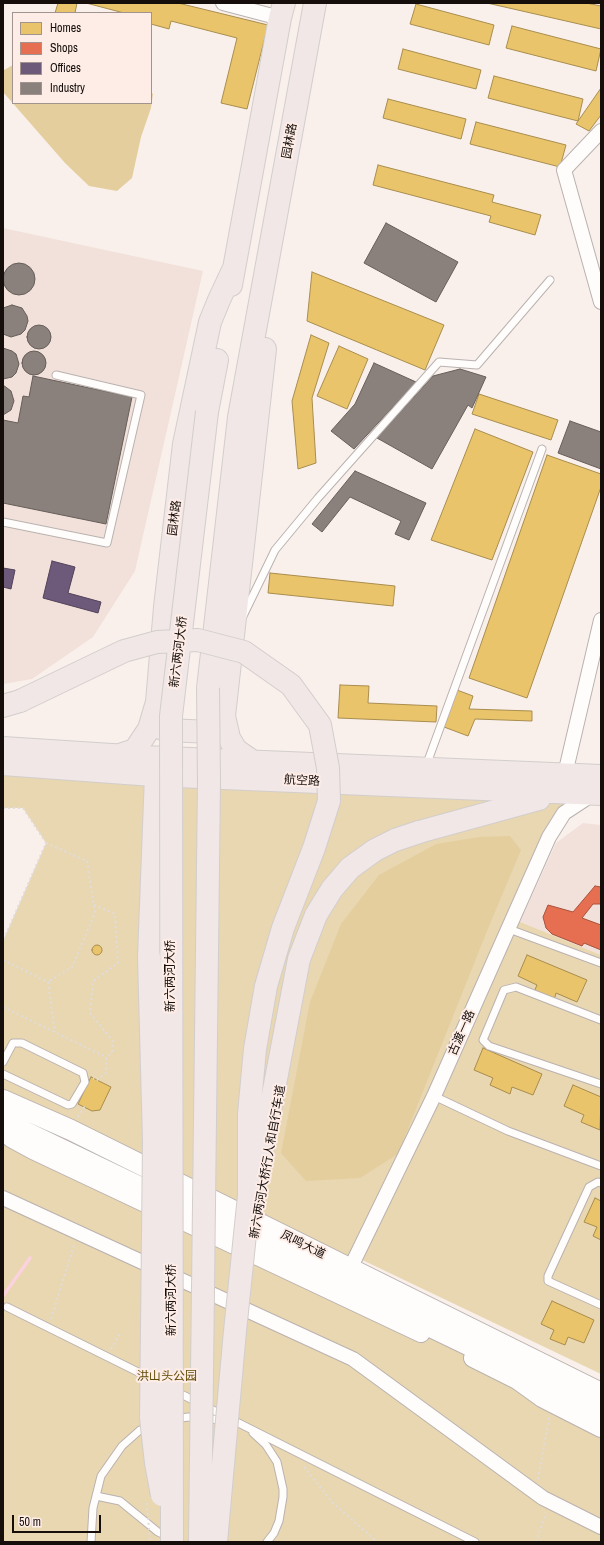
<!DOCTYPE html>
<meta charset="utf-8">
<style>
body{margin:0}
#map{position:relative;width:604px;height:1545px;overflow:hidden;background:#f9f0ec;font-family:"Archivo Narrow",sans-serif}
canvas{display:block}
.frame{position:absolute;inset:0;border:4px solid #150e0b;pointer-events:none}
.legend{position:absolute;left:12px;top:12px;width:140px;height:92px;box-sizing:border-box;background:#feede7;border:1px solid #a1948f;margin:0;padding:5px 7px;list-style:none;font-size:12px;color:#150e0b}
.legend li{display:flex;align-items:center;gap:8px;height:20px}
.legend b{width:20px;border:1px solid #a1948f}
.scale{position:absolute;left:12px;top:1515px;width:89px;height:18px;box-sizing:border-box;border:2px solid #150e0b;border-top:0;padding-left:5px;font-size:12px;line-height:14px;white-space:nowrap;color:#150e0b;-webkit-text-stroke:3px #feede7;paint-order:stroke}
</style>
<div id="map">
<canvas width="604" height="1545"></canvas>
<div class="frame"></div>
<ul class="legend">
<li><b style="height:11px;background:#e9c46a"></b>Homes</li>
<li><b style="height:11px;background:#e76f51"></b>Shops</li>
<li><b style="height:11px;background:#6d597a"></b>Offices</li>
<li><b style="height:11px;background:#8a817c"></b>Industry</li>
</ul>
<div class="scale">50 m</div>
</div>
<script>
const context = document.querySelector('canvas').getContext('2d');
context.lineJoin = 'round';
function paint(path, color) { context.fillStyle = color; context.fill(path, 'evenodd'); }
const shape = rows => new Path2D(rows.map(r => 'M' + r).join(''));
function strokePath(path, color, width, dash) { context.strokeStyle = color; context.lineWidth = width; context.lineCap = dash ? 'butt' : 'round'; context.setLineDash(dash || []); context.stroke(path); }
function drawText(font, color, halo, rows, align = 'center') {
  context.font = font + ' "Archivo Narrow","Noto Sans SC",sans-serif'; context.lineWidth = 4; context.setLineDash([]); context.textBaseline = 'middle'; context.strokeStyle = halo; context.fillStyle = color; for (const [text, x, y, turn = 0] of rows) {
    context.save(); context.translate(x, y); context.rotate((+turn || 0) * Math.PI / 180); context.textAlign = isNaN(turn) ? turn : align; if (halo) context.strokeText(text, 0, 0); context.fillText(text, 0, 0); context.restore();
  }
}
const built = shape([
 [3,228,203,271,135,571,93,637,32,679,3,684],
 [583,823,601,825,601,955,520,922,556,843]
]);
const green = shape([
 [3,764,594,794,564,813,513,919,601,955,601,1374,356,1257,351,1268,3,1100,3,941,46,843,23,808,3,808],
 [3,1121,601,1399,601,1542,3,1542]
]);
const forest = shape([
 [13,65,13,103,151,103,151,92,153,94,151,108,141,137,132,178,117,191,89,186,65,163,3,92,4,70],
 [510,836,521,850,487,931,398,1154,360,1178,306,1181,281,1153,310,1002,341,924,379,875,436,844,479,837]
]);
const homes = shape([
 [58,3,77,3,75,13,55,13,58,3],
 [86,3,178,3,268,25,247,109,221,103,237,38,171,21,169,29,151,24,151,13,124,13,86,3],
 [487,3,586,3,601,6,601,29,487,3],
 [416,4,494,25,489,45,410,24,416,4],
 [512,26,601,49,596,71,506,48,512,26],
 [403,49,481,70,476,89,398,69,403,49],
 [494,76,583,99,578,121,488,98,494,76],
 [601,88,601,115,589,131,576,124,601,88],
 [388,99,466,119,461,139,383,118,388,99],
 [476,122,566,145,560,167,470,144,476,122],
 [378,165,494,195,492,202,541,215,535,235,489,222,491,216,373,185,378,165],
 [312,272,444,325,425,370,307,321,312,272],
 [311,335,329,343,312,398,316,463,298,469,292,401,311,335],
 [339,346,368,359,347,409,317,396,339,346],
 [479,394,558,420,551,440,472,414,479,394],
 [475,429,533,452,492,560,431,540,475,429],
 [547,455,601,474,601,487,527,698,469,678,547,455],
 [270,573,395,586,393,606,268,593,270,573],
 [340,685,369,686,368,703,437,706,436,722,338,718,340,685],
 [457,690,473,696,469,709,532,711,532,721,475,719,468,736,444,727,457,690],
 '92 950a5 5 0 1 1 10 0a5 5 0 1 1-10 0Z',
 [527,955,587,980,577,1002,556,993,554,1000,534,992,537,985,518,976,527,955],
 [483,1048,542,1074,533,1095,512,1087,510,1094,490,1085,493,1078,474,1070,483,1048],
 [91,1077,111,1087,100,1110,92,1111,78,1104,91,1077],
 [573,1085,601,1097,600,1130,581,1122,584,1115,564,1106,573,1085],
 [595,1198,601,1201,601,1240,593,1236,597,1227,584,1222,595,1198],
 [552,1301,594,1320,584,1343,568,1337,565,1345,550,1339,554,1330,541,1324,552,1301]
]);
const shops = shape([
 [595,886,601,887,601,904,593,904,582,918,601,925,601,950,584,943,582,946,552,934,546,928,543,917,548,905,573,912,595,886]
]);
const offices = shape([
 [52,561,75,567,68,593,101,602,98,613,43,598,52,561],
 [3,568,15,570,11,589,3,587,3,568]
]);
const industry = shape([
 [386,223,458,262,436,302,364,263,386,223],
 '3 279a16 16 0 1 1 32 0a16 16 0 1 1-32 0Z',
 [12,305,22,308,27,316,28,321,25,330,21,334,11,337,3,334,3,308,12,305],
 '27 337a12 12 0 1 1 24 0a12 12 0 1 1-24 0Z',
 [3,348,12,351,16,354,19,364,16,373,12,377,3,379,3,348],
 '22 363a12 12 0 1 1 24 0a12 12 0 1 1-24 0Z',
 [374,363,416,382,354,449,331,431,355,404,374,363],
 [460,369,486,377,472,408,468,405,432,469,377,438,433,376,460,369],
 [33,376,132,397,106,524,3,503,3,420,18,423,23,396,29,397,33,376],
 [3,385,11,391,14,401,11,410,3,415,3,385],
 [570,421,601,432,601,469,558,453,570,421],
 [355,471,426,503,409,540,395,534,401,521,350,497,322,532,312,524,355,471]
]);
const stream = shape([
 [3,1296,30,1258]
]);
const path = shape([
 [3,808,23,808,46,843,3,941],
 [46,843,87,861,95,913,72,967,48,982],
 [94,905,115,914,118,963,93,981,90,1013,113,1041,112,1053,106,1057],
 [3,960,48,982,55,1032],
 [3,1007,106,1057,106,1073,97,1080,93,1078],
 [78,1117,84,1107,82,1106],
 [51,1319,74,1245],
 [111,1349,120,1333],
 [304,1467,332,1502,377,1542],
 [538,1479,549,1418],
 [536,1542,546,1513]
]);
const service = shape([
 [3,522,107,543,141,395,56,375],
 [243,616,275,550,318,498,439,362,477,365,550,280],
 [426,766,542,449],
 [509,929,601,963],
 [601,1020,516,987,504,990,483,1040,489,1046,601,1084],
 [3,1062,13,1043,22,1043,83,1073,85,1082,72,1104,68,1105,3,1074],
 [434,1096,508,1131,601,1166],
 [601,1183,598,1182,589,1187,548,1276,548,1281,601,1305],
 [7,1307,148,1377],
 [175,1391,475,1542],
 [175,1419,188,1417,213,1419,224,1422],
 [253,1433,266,1445,277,1462,283,1489,283,1497,279,1521,274,1533,267,1542],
 [96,1496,120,1501,158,1532,169,1537],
 [91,1542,93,1508,101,1476,122,1446,140,1430,150,1427]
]);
const minor = shape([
 [223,3,280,18],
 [601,131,564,170,601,302],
 [565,774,601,620],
 [3,1198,353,1359,543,1498,601,1527],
 [346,1277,434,1096,549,837,564,813,593,794]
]);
const tertiary = shape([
 [3,1130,11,1138,33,1150,421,1333],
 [473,1358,517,1380,542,1398,601,1428]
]);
const secondary = shape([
 [3,1100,71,1130,601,1393],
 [3,1121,601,1409]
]);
const primary = shape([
 [231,285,280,18,284,3],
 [207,412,217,360],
 [208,688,239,417,315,3],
 [3,706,20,701],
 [156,722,159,727,165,730,213,732,220,728,222,724],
 [3,748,143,757,601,776],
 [117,756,135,750,149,729,157,702,165,607,184,444,210,322,219,300,233,270],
 [252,761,236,750,229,738,224,716,265,349],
 [3,764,153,775,601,794],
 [419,832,539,799],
 [149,957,156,775]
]);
const pathBridge = shape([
 [147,1503,150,1542]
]);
const primaryBridge = shape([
 [20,701,124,651,157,642,198,640,244,652,291,685,320,725,328,768,329,801,314,848,283,928,266,986,255,1049,249,1114,249,1196],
 [149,957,154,1142,151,1418,156,1463,162,1495],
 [172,1542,171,716,207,412],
 [200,1542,209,782,208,688],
 [216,1542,235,1331,249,1196,263,1147,299,959,316,915,332,889,350,868,375,850,395,840,419,832]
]);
const streetNames = [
 ["园林路",290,141,-80],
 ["园林路",175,518,-83],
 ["新六两河大桥",179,652,-83],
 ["航空路",302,781,3],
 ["新六两河大桥",171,976,-90],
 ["古渡一路",462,1033,-66],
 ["新六两河大桥行人和自行车道",268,1162,-80],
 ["凤鸣大道",303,1245,26],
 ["新六两河大桥",172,1300,-90]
];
const parkNames = [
 ["洪山头公园",167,1377]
];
paint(built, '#f2e1da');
paint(green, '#e9d7b1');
paint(forest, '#e4ce9e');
paint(homes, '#e9c46a');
strokePath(homes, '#a98d4e', 1);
paint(shops, '#e76f51');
strokePath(shops, '#a8523c', 1);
paint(offices, '#6d597a');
strokePath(offices, '#534259', 1);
paint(industry, '#8a817c');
strokePath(industry, '#675e5a', 1);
strokePath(stream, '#fbd2dd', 3.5);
strokePath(service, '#bab2af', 9);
strokePath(minor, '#bab2af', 16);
strokePath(tertiary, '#bab2af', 20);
strokePath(secondary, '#bab2af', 22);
strokePath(primary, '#d2cecc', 24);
strokePath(path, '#dfdcdb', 2, [2, 3]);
strokePath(service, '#fefdfc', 7);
strokePath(minor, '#fefdfc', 14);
strokePath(tertiary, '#fefdfc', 18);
strokePath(secondary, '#fefdfc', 20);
strokePath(primary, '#f0e7e6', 22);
strokePath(primaryBridge, '#d2cecc', 24, []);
strokePath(pathBridge, '#dfdcdb', 2, [2, 3]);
strokePath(primaryBridge, '#f0e7e6', 22);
drawText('12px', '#150e0b', '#feede7', streetNames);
drawText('12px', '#604b05', '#feede7', parkNames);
</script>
